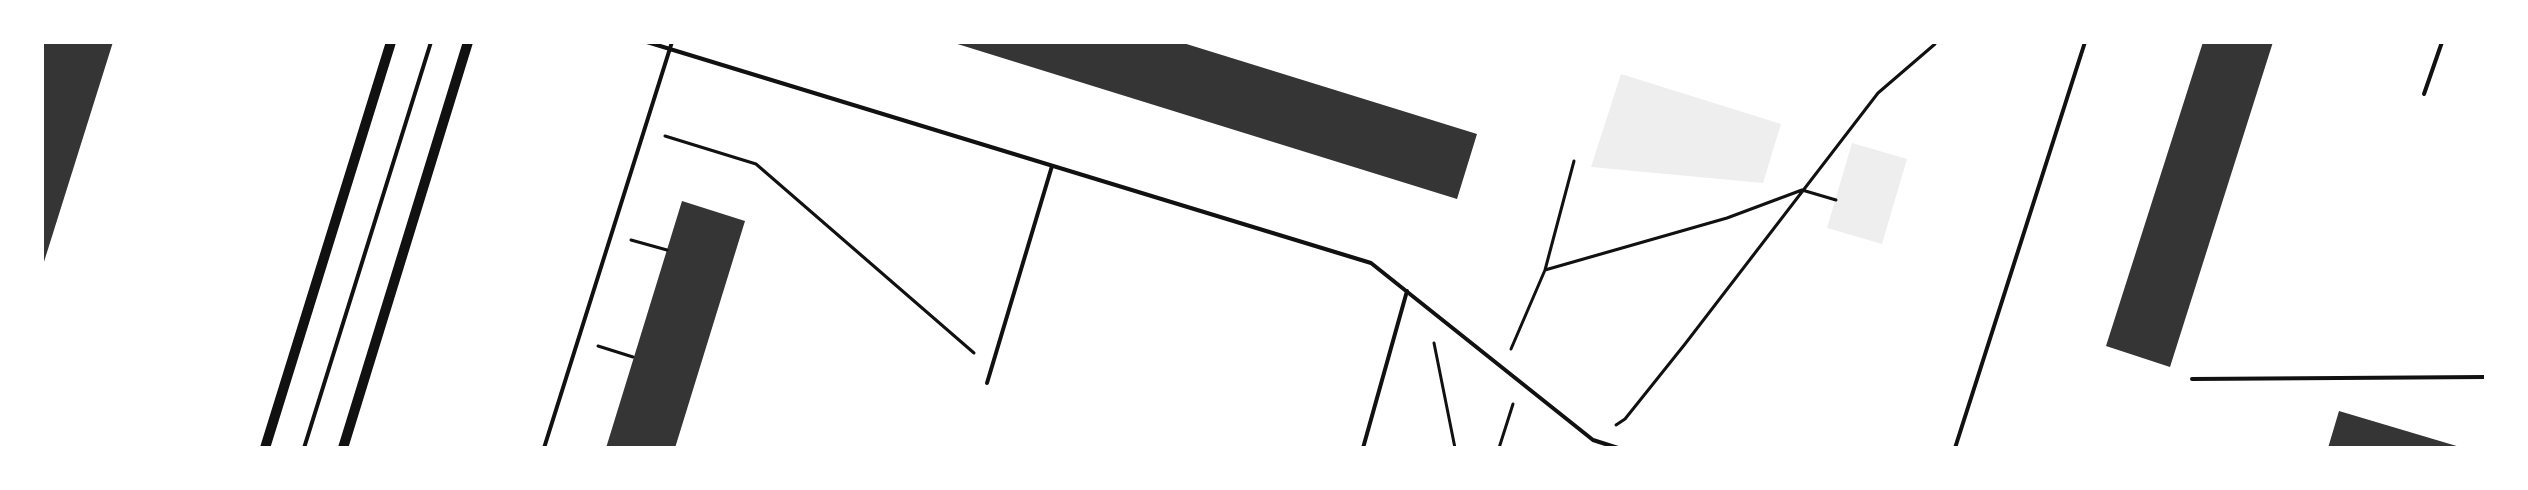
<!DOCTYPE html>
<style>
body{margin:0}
#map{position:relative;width:2528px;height:490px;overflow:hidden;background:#fff;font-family:Inter,sans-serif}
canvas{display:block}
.frame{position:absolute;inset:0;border:44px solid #fff;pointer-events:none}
</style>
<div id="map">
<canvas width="2528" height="490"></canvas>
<div class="frame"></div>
</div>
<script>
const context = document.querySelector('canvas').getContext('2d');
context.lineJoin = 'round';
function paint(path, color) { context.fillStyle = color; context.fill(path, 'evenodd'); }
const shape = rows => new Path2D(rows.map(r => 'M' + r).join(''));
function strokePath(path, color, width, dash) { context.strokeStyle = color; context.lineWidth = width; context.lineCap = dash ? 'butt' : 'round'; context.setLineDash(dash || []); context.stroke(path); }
const green = shape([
 [1621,74,1781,124,1763,183,1591,167],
 [1852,143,1907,159,1882,244,1827,228]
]);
const building = shape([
 [42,42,113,42,43,265,42,265],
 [951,42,1180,42,1477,134,1457,199],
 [2203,42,2273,42,2170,367,2106,346],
 [682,201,745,221,675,448,606,448],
 [2339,411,2460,447,2460,448,2328,448]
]);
const path = shape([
 [665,136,756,164,974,353],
 [631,240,667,250],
 [1545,270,1727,218,1802,190,1836,200],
 [1434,343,1455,448],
 [598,346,633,357],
 [1511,349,1545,270,1574,161],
 [1616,425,1625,419,1685,344,1878,93,1935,44],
 [1499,448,1513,404]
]);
const service = shape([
 [647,42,1371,263,1593,440,1618,448],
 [2424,94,2442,42],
 [2192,379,2486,377],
 [987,383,1052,166],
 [304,448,431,42],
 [544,448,672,42],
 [1363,448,1407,291],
 [1955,448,2085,42]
]);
const secondary = shape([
 [265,448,391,42],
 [343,448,468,42]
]);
paint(green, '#eee');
paint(building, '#353535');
strokePath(path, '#111', 3);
strokePath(service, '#111', 4);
strokePath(secondary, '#111', 10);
</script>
